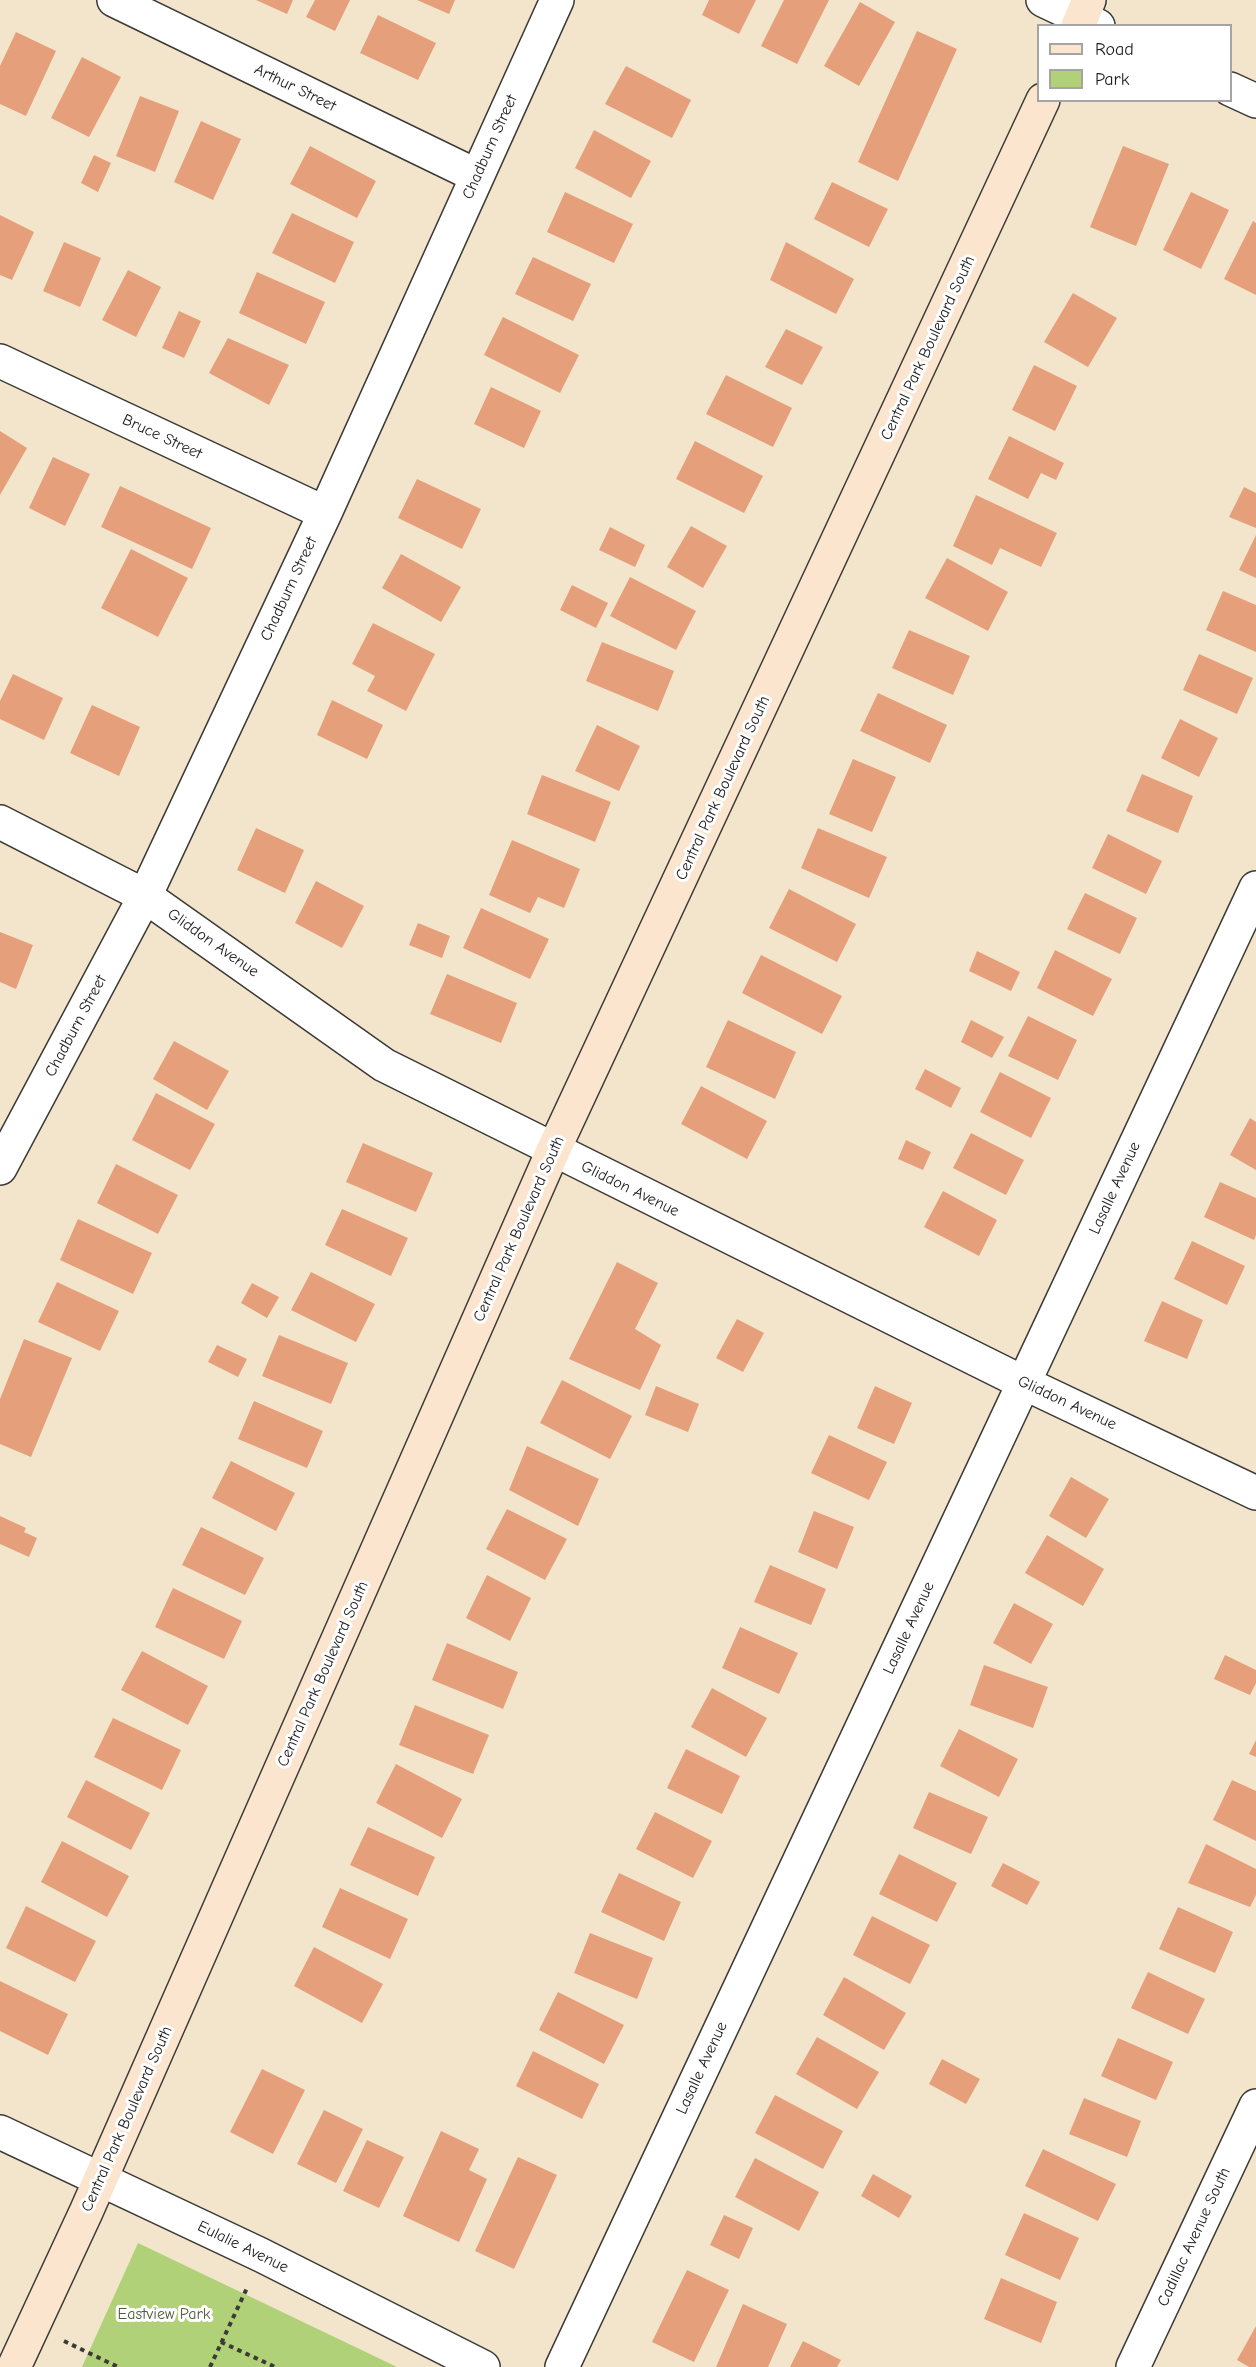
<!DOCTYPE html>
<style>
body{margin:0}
#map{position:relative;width:1256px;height:2367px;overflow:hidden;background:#f2e5cb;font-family:"Comic Neue",sans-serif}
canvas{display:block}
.legend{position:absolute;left:1037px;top:24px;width:195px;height:78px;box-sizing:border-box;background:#fff;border:2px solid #a4a4a4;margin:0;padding:8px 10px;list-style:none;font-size:18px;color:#1c1c1c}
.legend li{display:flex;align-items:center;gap:12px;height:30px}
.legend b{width:30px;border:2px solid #a4a4a4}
</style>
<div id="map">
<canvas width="1256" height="2367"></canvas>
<ul class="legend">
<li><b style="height:8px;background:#fbe5cf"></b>Road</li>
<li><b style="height:16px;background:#b0d178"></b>Park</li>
</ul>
</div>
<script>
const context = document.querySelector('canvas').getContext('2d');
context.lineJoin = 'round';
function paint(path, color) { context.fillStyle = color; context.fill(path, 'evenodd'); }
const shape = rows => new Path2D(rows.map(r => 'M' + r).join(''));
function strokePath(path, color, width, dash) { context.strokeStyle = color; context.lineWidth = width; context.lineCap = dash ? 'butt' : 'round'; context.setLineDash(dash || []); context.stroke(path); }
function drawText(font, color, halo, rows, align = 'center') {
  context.font = font + ' "Comic Neue",sans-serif'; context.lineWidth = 6; context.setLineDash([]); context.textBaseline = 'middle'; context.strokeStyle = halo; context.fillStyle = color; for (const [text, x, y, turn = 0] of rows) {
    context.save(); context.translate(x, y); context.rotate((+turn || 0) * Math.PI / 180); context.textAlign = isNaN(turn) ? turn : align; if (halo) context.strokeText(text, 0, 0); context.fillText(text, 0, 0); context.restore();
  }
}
const green = shape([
 [138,2243,397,2367,82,2367]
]);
const building = shape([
 [256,0,293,0,287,14],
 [315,0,350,0,335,31,306,17],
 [417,0,455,0,449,14],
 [709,0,756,0,739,34,702,15],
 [784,0,829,0,797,64,761,46],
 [860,2,895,22,859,86,824,66],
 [378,15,436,43,418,80,360,53],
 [917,31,957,49,898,181,858,162],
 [16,32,56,51,26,116,0,104,0,66],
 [82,57,121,77,89,137,51,118],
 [626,66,691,100,672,138,605,104],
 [140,96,179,111,155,172,116,156],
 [201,121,241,139,213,200,174,182],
 [594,130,651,161,631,198,575,168],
 [310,146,376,181,357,218,290,184],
 [1123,146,1169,164,1136,246,1090,227],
 [94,155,111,163,98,192,81,183],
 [832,182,888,209,869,247,814,219],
 [565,192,633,224,614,263,547,232],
 [1191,192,1229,210,1201,269,1163,250],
 [292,213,354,242,335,283,272,253],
 [0,215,34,232,12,280,0,275],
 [1253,221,1256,223,1256,295,1224,279],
 [64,242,101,258,80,307,43,291],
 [786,242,854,279,836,314,770,280],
 [533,257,591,284,573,321,515,294],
 [128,270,161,287,136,337,102,320],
 [257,272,325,302,306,344,239,313],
 [1073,293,1117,318,1088,367,1044,342],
 [179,311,201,321,184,358,162,348],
 [503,317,579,355,560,393,484,355],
 [786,329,823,347,802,385,765,367],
 [228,338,289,365,269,405,209,373],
 [1034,365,1077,386,1055,431,1012,410],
 [726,375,792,408,773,447,706,414],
 [491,387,541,411,524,448,474,424],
 [0,431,27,448,0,495],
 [1009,436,1064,463,1056,480,1041,473,1028,499,988,479],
 [695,441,763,476,744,513,676,479],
 [53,457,90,474,65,526,29,508],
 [417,479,481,509,462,549,398,518],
 [120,486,211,528,192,569,101,527],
 [1244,487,1256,493,1256,528,1229,517],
 [976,495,1057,533,1041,567,1000,548,992,565,953,546],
 [691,526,727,546,703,588,667,567],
 [610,527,645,545,635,567,599,550],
 [1256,535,1256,578,1239,570],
 [131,549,188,578,158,637,101,608],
 [401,554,461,587,441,622,382,588],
 [947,558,1008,592,988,631,925,598],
 [630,577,696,611,676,650,610,616],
 [572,585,608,603,596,628,560,610],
 [1223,591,1256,605,1256,652,1206,630],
 [373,623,435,654,406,711,367,691,375,676,352,664],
 [909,630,970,656,953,695,892,668],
 [602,642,674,671,658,711,586,681],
 [1199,654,1253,678,1237,714,1183,690],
 [13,674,63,698,44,740,0,719,0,701],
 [878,693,947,725,930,763,860,731],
 [332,700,383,725,367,759,317,735],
 [92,705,140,727,119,776,70,753],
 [1180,719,1218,738,1199,777,1161,758],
 [597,725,640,746,619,791,575,771],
 [853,759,896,777,872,832,829,814],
 [1142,774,1193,796,1178,833,1126,811],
 [542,775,611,802,595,842,527,814],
 [256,828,304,850,285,893,237,870],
 [818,828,887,857,869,898,801,868],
 [1108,834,1162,861,1146,894,1092,868],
 [512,840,580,869,564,908,538,897,530,913,489,895],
 [316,881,364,906,342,948,295,923],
 [789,889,856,924,837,962,769,928],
 [1085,893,1137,918,1120,954,1067,929],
 [481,908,549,939,530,979,463,948],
 [418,923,450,936,442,958,409,945],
 [0,932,33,945,16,989,0,982],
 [1055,950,1112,979,1093,1016,1037,988],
 [977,951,1020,972,1011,991,969,971],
 [761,955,842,996,822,1034,742,993],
 [447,974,517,1003,501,1043,430,1014],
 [1028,1016,1077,1040,1058,1080,1008,1056],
 [728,1020,796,1052,775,1099,706,1067],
 [971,1020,1004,1037,992,1058,961,1042],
 [174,1041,229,1071,207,1110,153,1079],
 [925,1069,961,1088,951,1108,915,1089],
 [1000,1072,1051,1098,1031,1138,980,1112],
 [701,1086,767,1121,747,1159,681,1124],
 [156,1093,215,1124,190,1170,132,1140],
 [1250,1118,1256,1122,1256,1170,1230,1155],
 [971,1133,1024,1160,1006,1195,953,1168],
 [906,1140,931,1152,923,1170,898,1159],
 [363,1143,433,1173,416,1212,346,1182],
 [116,1164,178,1195,158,1234,97,1203],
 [1220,1182,1256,1198,1256,1235,1254,1240,1204,1217],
 [943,1191,997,1220,979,1256,924,1227],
 [342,1209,408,1238,391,1276,325,1245],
 [78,1219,152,1253,133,1294,60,1260],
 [1192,1241,1245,1266,1227,1305,1174,1279],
 [617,1262,658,1283,635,1329,661,1345,640,1390,569,1359],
 [311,1272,375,1304,356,1342,291,1310],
 [57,1282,119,1311,100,1351,38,1322],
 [252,1283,279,1297,267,1318,241,1303],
 [1162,1301,1203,1320,1187,1359,1144,1341],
 [737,1319,764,1333,743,1372,716,1358],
 [279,1335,348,1363,331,1404,262,1376],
 [24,1339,72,1358,31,1457,0,1444,0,1399],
 [217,1345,247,1359,238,1377,208,1362],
 [562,1380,632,1416,610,1459,540,1423],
 [656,1386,699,1404,688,1432,645,1415],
 [875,1386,912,1403,894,1444,857,1428],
 [254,1401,323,1431,307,1468,238,1439],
 [829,1435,887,1462,869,1500,811,1473],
 [527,1446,599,1479,578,1526,509,1490],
 [231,1461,295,1493,276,1531,212,1498],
 [1071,1477,1109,1499,1086,1538,1049,1516],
 [507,1509,567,1539,545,1580,486,1549],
 [814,1511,854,1527,837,1569,798,1552],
 [0,1516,26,1528,24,1532,37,1538,29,1557,0,1544],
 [201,1527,264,1558,245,1595,182,1565],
 [1047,1535,1104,1569,1083,1606,1025,1573],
 [770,1565,826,1589,811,1625,754,1602],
 [487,1575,531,1598,510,1641,466,1618],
 [173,1588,242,1621,224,1659,155,1627],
 [1014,1603,1053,1624,1031,1664,993,1643],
 [740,1627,798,1653,779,1694,722,1668],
 [447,1643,518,1672,503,1709,432,1680],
 [142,1651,208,1686,188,1725,121,1690],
 [1225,1655,1256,1670,1256,1683,1250,1695,1214,1679],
 [984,1665,1048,1687,1033,1728,970,1705],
 [712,1688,767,1718,746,1757,691,1727],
 [415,1705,489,1735,473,1774,399,1745],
 [113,1718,181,1750,162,1790,94,1757],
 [959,1729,1018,1759,999,1797,940,1766],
 [1256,1740,1256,1757,1249,1754],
 [686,1749,740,1776,722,1814,667,1788],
 [396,1764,462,1799,442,1838,376,1803],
 [86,1780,150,1813,131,1850,67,1817],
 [1232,1780,1256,1791,1256,1841,1213,1820],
 [929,1792,988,1817,971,1854,913,1828],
 [655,1812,712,1841,693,1878,636,1849],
 [368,1827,435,1857,418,1896,350,1865],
 [62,1841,129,1876,107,1917,41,1882],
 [1206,1844,1256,1869,1256,1895,1250,1907,1188,1883],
 [899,1854,957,1883,937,1922,879,1894],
 [1003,1863,1040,1882,1027,1905,991,1886],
 [619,1873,681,1902,664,1941,601,1912],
 [340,1888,408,1919,390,1959,322,1927],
 [26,1906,96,1941,75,1982,6,1948],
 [1178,1907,1233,1932,1215,1973,1159,1949],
 [872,1916,930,1945,910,1984,853,1955],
 [590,1933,653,1958,637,1999,574,1973],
 [314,1947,383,1984,362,2023,294,1986],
 [1148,1972,1205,1999,1188,2034,1131,2008],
 [844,1977,906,2013,884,2050,823,2015],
 [0,1981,68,2014,48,2055,0,2031],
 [558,1992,624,2025,604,2064,539,2030],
 [817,2037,879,2072,857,2109,796,2074],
 [1118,2038,1173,2062,1156,2100,1101,2076],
 [533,2051,599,2084,582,2119,516,2086],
 [942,2059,980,2079,966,2104,929,2084],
 [262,2069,305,2090,273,2154,230,2132],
 [775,2095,843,2131,823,2169,755,2133],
 [1084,2098,1141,2121,1127,2157,1069,2134],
 [324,2110,363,2129,336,2183,297,2164],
 [441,2131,479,2149,469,2170,487,2179,459,2242,403,2216],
 [367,2140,404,2157,379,2208,343,2191],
 [1043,2149,1116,2184,1098,2221,1025,2186],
 [518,2157,557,2175,514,2269,475,2251],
 [755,2158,819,2192,799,2231,735,2197],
 [873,2174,912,2196,899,2218,861,2196],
 [1024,2213,1079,2238,1060,2280,1005,2255],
 [724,2215,753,2228,739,2259,710,2245],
 [687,2270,729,2290,694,2362,652,2342],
 [1001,2278,1057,2302,1041,2343,984,2319],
 [743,2304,787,2324,768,2367,716,2367],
 [1256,2326,1256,2367,1249,2367,1237,2360],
 [803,2341,841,2360,837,2367,790,2367]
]);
const path = shape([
 [64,2341,118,2367],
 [221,2342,275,2367],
 [210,2367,247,2288]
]);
const street = shape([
 [114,0,477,176],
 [1043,0,1098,26],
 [1230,89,1256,101],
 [0,361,325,513],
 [0,822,145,896,384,1065,1024,1383,1256,1493],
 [0,1168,145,896,325,513,557,0],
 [0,2132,261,2255,483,2367],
 [562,2367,1256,888],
 [1133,2367,1256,2106]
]);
const secondary = shape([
 [1078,26,1089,0],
 [14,2367,86,2212,553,1151,1043,100]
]);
const streetNames = [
 ["Arthur Street",295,88,26],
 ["Chadburn Street",490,147,-66],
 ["Central Park Boulevard South",928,348,-65],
 ["Bruce Street",162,437,25],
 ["Chadburn Street",289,589,-65],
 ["Central Park Boulevard South",723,788,-65],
 ["Gliddon Avenue",213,943,35],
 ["Chadburn Street",76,1026,-62],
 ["Lasalle Avenue",1115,1188,-65],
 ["Gliddon Avenue",630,1189,26],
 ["Central Park Boulevard South",519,1229,-66],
 ["Gliddon Avenue",1067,1403,25],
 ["Lasalle Avenue",909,1628,-65],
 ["Central Park Boulevard South",323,1674,-66],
 ["Lasalle Avenue",702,2068,-65],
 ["Central Park Boulevard South",127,2119,-66],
 ["Cadillac Avenue South",1194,2237,-65],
 ["Eulalie Avenue",243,2247,26]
];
const parkNames = [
 ["Eastview Park",164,2314]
];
paint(green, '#b0d178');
paint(building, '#e5a07b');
strokePath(street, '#3c3a36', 36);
strokePath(secondary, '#3c3a36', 36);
strokePath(path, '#3c3a36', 4, [4.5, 4.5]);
strokePath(street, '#fff', 33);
strokePath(secondary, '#fbe5cf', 33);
drawText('16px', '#1c1c1c', '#fff', streetNames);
drawText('16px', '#505b3c', '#fff', parkNames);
</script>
